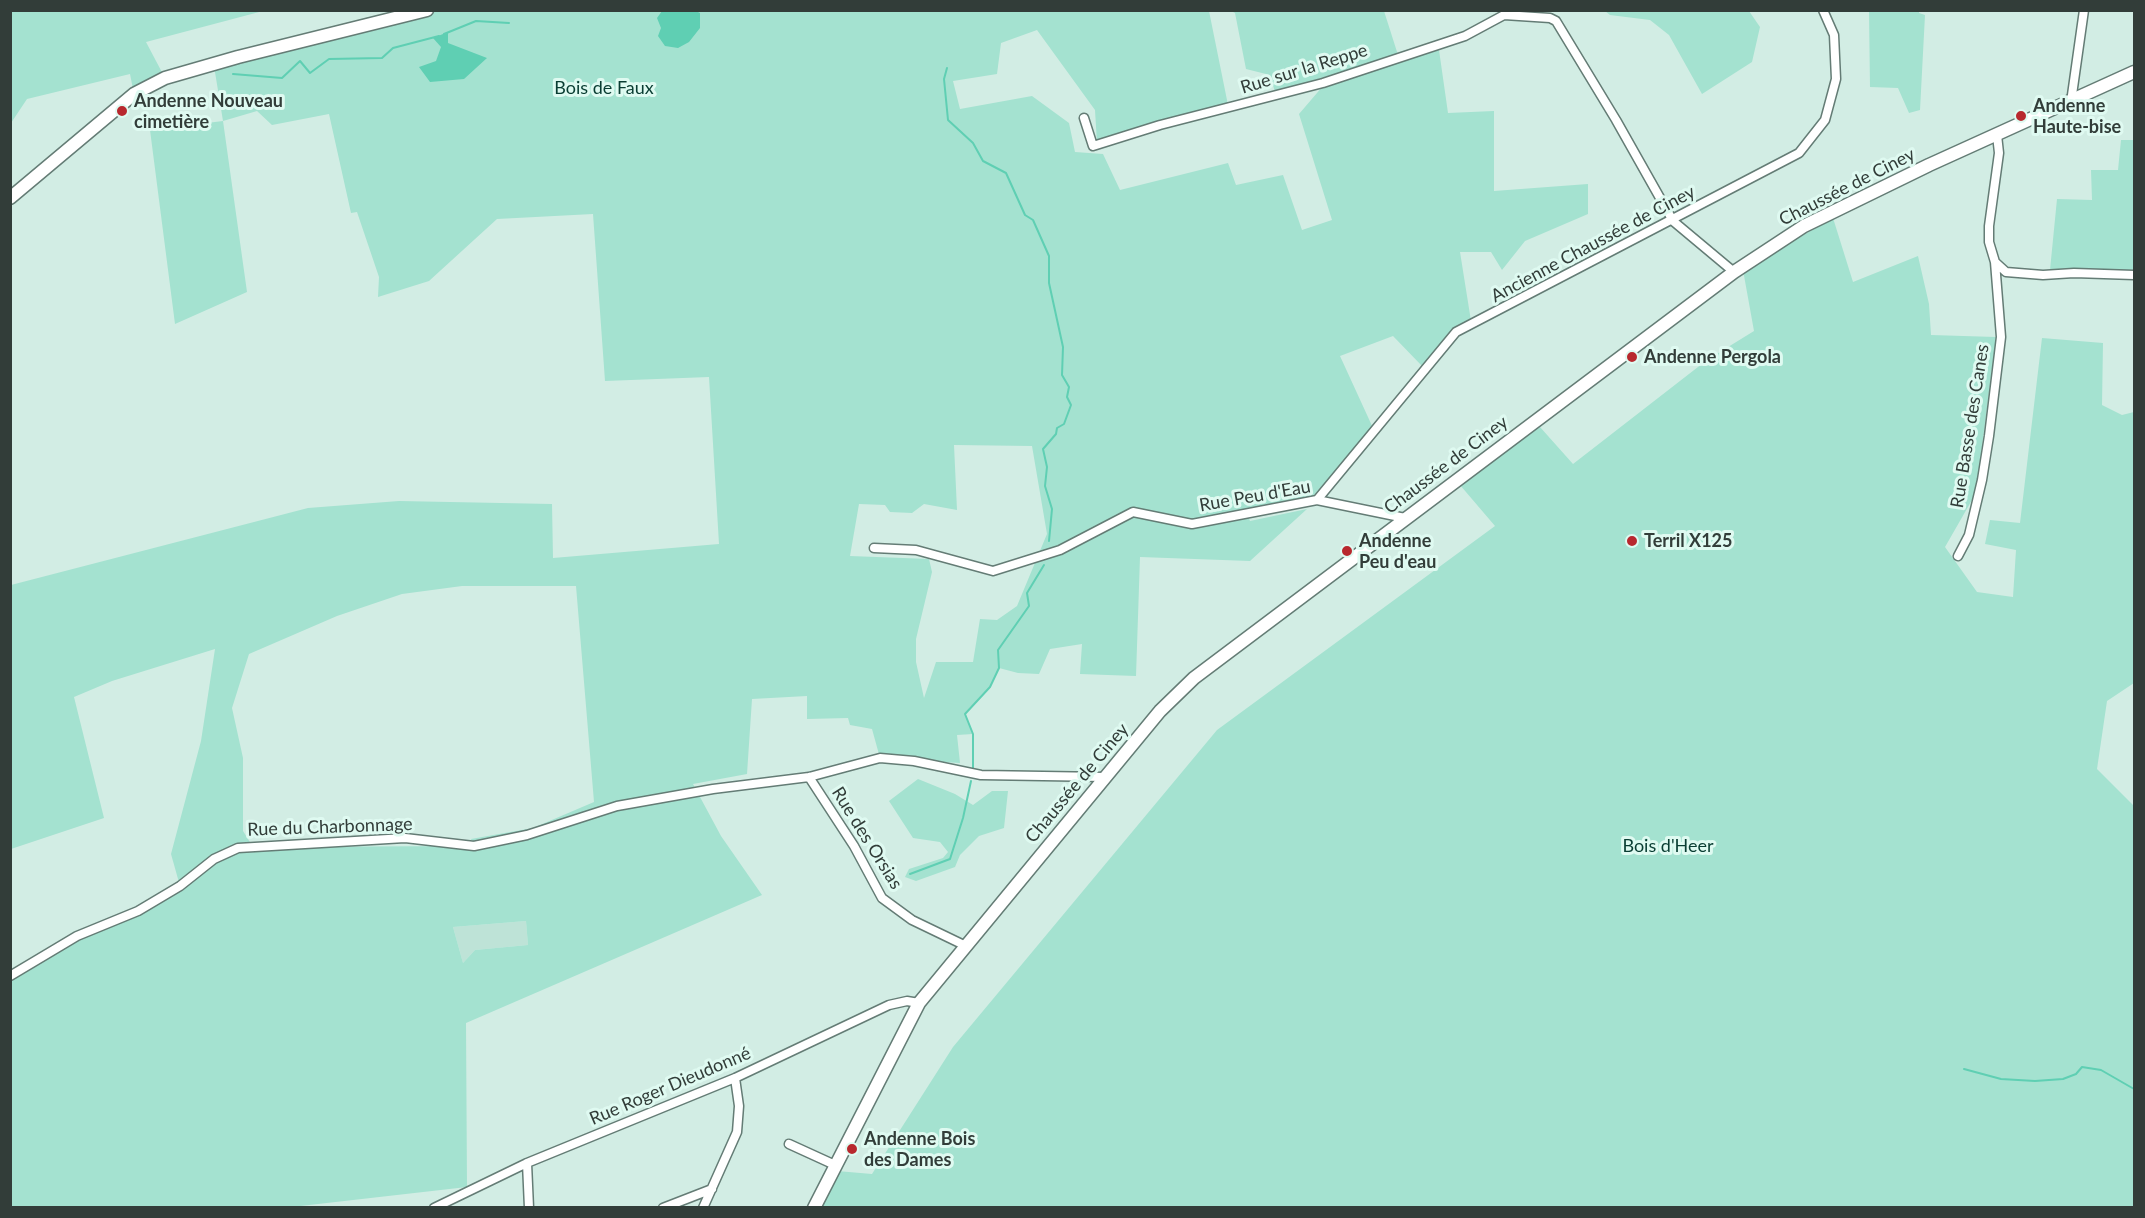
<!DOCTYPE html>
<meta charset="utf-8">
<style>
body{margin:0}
#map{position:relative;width:2145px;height:1218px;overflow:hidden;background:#d2ede4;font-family:Lato,sans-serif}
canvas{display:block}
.frame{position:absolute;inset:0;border:12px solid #323d39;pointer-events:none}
</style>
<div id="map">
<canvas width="2145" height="1218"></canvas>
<div class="frame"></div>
</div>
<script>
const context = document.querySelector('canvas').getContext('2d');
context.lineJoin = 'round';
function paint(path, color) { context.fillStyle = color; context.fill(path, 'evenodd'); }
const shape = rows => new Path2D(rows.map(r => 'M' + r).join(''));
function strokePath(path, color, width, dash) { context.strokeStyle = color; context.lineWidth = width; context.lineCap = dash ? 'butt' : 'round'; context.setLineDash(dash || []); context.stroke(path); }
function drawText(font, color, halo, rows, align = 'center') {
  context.font = font + ' Lato,sans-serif'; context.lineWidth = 6; context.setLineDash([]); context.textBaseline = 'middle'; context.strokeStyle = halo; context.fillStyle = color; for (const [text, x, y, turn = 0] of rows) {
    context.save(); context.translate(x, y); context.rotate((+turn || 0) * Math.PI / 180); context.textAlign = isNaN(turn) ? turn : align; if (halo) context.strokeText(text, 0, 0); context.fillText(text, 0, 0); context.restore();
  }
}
const built = shape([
 [526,921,528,945,475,950,463,963,453,927]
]);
const green = shape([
 [427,10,1209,11,1228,105,1097,143,1095,110,1037,30,1001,43,997,74,953,81,960,109,1032,96,1069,123,1075,152,1103,154,1120,190,1228,163,1236,185,1283,175,1302,230,1332,220,1299,114,1323,86,1439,50,1448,113,1494,111,1494,191,1588,184,1588,214,1525,241,1502,270,1491,252,1460,252,1471,321,1450,332,1422,366,1393,336,1340,356,1373,428,1313,496,1302,500,1246,511,1250,521,1307,509,1250,561,1140,557,1136,676,1080,674,1082,644,1050,649,1039,674,1018,673,999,668,990,687,965,714,973,734,957,735,960,763,880,758,872,729,850,725,848,718,807,719,807,696,752,699,747,774,693,784,721,836,762,895,466,1023,467,1187,283,1208,11,1207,10,976,180,886,171,854,201,741,215,649,112,681,74,697,104,818,11,849,11,585,308,508,399,501,552,504,553,558,719,544,709,377,605,381,593,214,497,219,429,281,378,297,379,277,357,212,351,213,329,114,272,125,257,111,223,121,247,292,175,324,150,130,223,121,214,66],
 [954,445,1032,446,1047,534,1017,606,997,620,980,619,973,662,936,662,924,698,916,662,916,639,932,572,929,559,850,556,859,504,885,505,890,512,912,513,924,504,957,510],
 [462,586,576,586,594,802,533,828,471,839,474,846,253,847,243,831,243,758,232,708,249,654,337,616,402,594],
 [526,921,528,945,475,950,463,963,453,927],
 [11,11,263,11,146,42,165,78,134,94,130,74,27,99,11,123],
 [1231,11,1384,11,1398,55,1275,92,1270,75,1246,69,1235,13],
 [1605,11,1749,11,1760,27,1752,62,1702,94,1669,35,1650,20,1610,15],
 [1869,11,1919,11,1919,13,1925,15,1920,110,1909,113,1898,88,1870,87],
 [2121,140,2134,140,2134,273,2050,270,2057,199,2092,200,2091,170,2118,170],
 [1833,218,1853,282,1918,256,1929,304,1931,335,1996,337,1976,493,1945,547,1977,592,2013,597,2016,550,1985,544,1990,520,2020,523,2042,338,2103,343,2102,405,2122,415,2134,412,2134,683,2107,701,2097,769,2134,806,2134,1207,817,1208,837,1171,872,1174,953,1047,1217,730,1495,526,1460,485,1540,427,1573,464,1707,360,1754,331,1743,270],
 [918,779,955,794,973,805,992,791,1008,791,1004,828,979,836,960,855,955,867,916,881,905,877,909,869,943,858,948,852,940,842,913,838,889,801]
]);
const water = shape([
 [662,11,696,11,700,13,700,28,689,42,678,48,665,46,658,36,661,28,657,18],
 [448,32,448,43,487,58,464,79,430,82,419,67,436,61,441,47,433,38]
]);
const stream = shape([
 [444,34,476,21,509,23],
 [947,68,944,79,948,120,973,143,983,161,1006,173,1025,215,1033,220,1049,256,1049,283,1063,347,1062,375,1069,387,1067,397,1071,405,1064,424,1057,428,1056,434,1043,449,1047,467,1045,486,1052,509,1049,541],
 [233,74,282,78,300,61,310,73,329,59,382,58,393,48,439,36],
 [973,768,973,734,965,714,990,687,999,668,998,650,1029,606,1027,593,1044,565],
 [910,874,950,859,963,818,971,781],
 [1964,1069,2001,1079,2035,1081,2063,1079,2076,1074,2082,1067,2101,1070,2134,1089]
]);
const street = shape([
 [2071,102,2084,10],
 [1084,118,1093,146,1160,125,1323,83,1465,36,1504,15,1550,18,1556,21,1616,120,1673,221,1734,272],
 [1997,135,1999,153,1989,226,1989,242,1995,262,2006,272,2043,275,2074,273,2134,275],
 [1317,500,1456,332,1799,153,1825,120,1836,79,1834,35,1823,10],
 [874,548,916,550,993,571,1060,550,1133,512,1192,524,1317,500,1405,518],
 [1958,556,1969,535,1982,480,1989,436,2001,337,1995,262],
 [809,777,854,846,882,898,912,920,966,946],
 [10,976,77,936,138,911,180,886,214,859,238,848,405,838,474,846,527,835,617,806,713,789,809,777,880,758,914,761,981,775,1105,777],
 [789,1144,835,1165],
 [527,1163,529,1208],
 [434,1208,527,1163,735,1078,889,1005,907,1001,919,1003],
 [663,1208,712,1189],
 [703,1208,737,1132,739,1106,735,1078]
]);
const secondary = shape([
 [10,198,134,94,165,78,238,57,427,10],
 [814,1208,919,1003,1160,711,1194,678,1734,272,1804,226,1929,165,2134,72]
]);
const markers = [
 [122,111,6,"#b8282e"],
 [2021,116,6,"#b8282e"],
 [1632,357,6,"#b8282e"],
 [1632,541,6,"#b8282e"],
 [1347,551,6,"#b8282e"],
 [852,1149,6,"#b8282e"]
];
const streetNames = [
 ["Rue sur la Reppe",1304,69,-17],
 ["Chaussée de Ciney",1847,187,-27],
 ["Ancienne Chaussée de Ciney",1593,244,-28],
 ["Rue Basse des Canes",1970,426,-81],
 ["Chaussée de Ciney",1446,465,-37],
 ["Rue Peu d'Eau",1255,496,-10],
 ["Chaussée de Ciney",1077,783,-50],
 ["Rue du Charbonnage",330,827,-2],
 ["Rue des Orsias",867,838,58],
 ["Rue Roger Dieudonné",670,1086,-23]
];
const parkNames = [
 ["Bois de Faux",604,88],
 ["Bois d'Heer",1668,846]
];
const poiNames = [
 ["Andenne Nouveau",134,101],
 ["cimetière",134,122],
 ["Andenne",2033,106],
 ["Haute-bise",2033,127],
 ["Andenne Pergola",1644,357],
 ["Andenne",1359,541],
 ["Peu d'eau",1359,562],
 ["Terril X125",1644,541],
 ["Andenne Bois",864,1139],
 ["des Dames",864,1160]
];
paint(built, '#bee3d7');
paint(green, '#a4e2d0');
paint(water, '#5fcfb3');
strokePath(stream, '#5fcfb3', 2);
strokePath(street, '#647c75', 11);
strokePath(secondary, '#647c75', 15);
strokePath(street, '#fff', 8);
strokePath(secondary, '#fff', 12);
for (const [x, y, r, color] of markers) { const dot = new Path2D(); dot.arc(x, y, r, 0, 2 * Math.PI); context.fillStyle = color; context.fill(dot); strokePath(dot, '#dffaf1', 2); }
drawText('18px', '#323d39', '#dffaf1', streetNames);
drawText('18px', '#093d32', '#dffaf1', parkNames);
drawText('bold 18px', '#323d39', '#dffaf1', poiNames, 'left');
</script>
